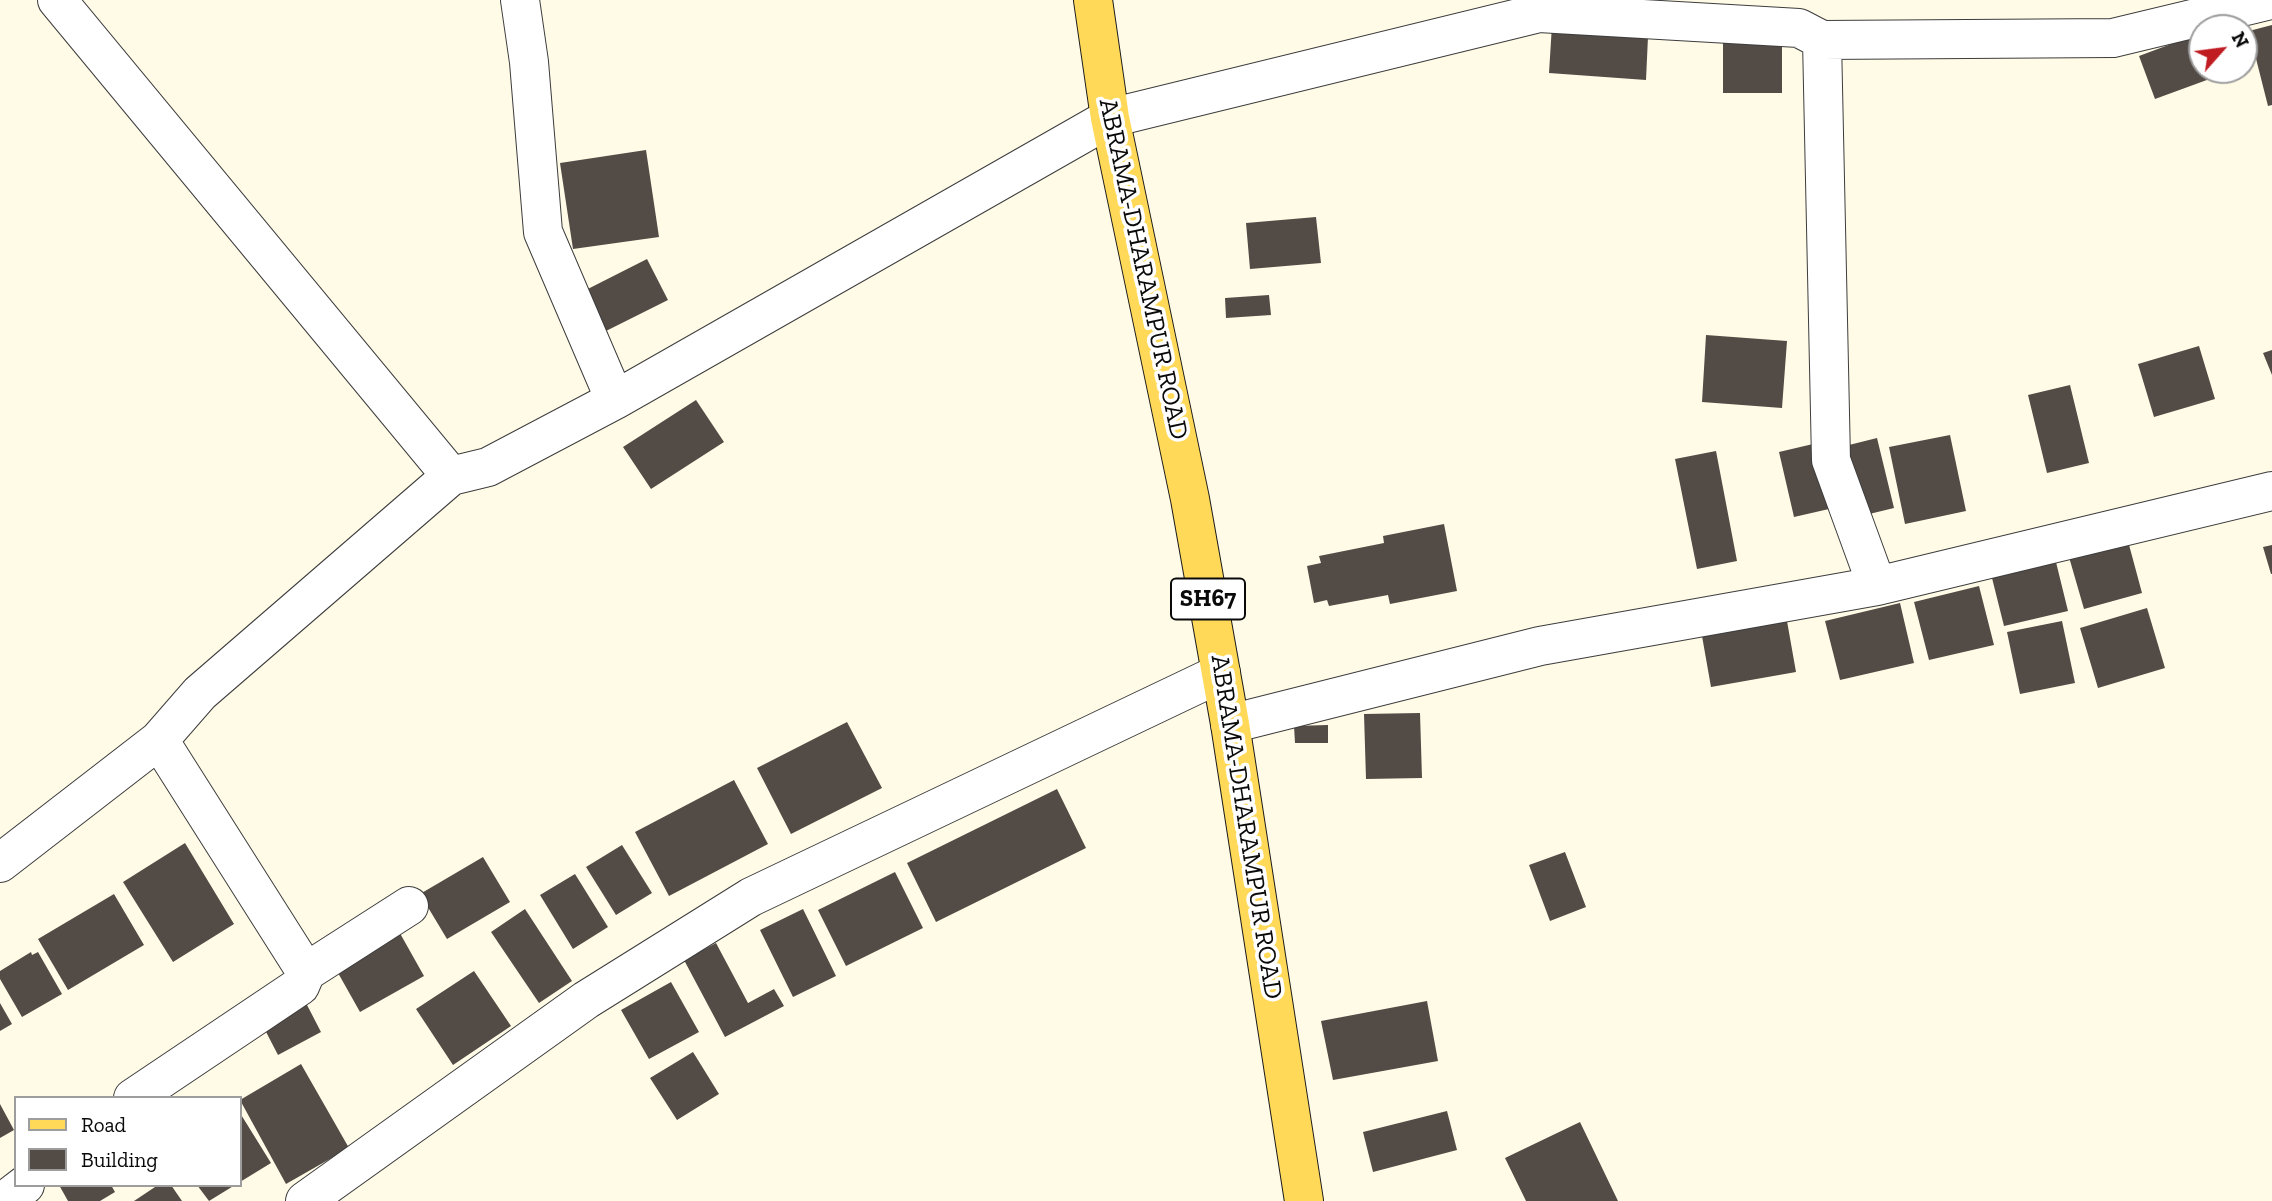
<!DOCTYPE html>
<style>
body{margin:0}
#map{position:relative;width:2272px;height:1201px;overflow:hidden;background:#fffbe7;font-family:"Zilla Slab",serif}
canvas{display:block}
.legend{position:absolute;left:14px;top:1096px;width:228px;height:91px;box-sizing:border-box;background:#fff;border:2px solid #9d9d9d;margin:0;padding:9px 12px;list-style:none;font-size:21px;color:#0a0a0a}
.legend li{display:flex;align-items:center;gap:14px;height:35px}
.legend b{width:35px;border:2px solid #9d9d9d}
.north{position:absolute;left:2188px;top:14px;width:70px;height:70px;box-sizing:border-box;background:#fff;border:2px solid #9d9d9d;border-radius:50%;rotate:62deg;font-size:19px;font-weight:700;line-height:28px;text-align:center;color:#0a0a0a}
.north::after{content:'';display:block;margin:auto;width:24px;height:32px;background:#c01d22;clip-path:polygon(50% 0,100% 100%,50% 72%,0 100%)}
</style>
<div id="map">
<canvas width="2272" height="1201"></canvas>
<ul class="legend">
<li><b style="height:9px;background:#ffd957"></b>Road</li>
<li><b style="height:19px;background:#534b46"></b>Building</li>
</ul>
<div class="north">N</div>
</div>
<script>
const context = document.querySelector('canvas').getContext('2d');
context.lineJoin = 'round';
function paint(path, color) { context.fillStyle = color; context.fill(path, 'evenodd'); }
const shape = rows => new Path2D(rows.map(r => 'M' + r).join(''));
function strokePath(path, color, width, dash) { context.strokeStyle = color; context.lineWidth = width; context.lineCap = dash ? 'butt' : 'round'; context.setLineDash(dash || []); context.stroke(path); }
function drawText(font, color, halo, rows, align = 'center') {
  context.font = font + ' "Zilla Slab",serif'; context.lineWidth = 7; context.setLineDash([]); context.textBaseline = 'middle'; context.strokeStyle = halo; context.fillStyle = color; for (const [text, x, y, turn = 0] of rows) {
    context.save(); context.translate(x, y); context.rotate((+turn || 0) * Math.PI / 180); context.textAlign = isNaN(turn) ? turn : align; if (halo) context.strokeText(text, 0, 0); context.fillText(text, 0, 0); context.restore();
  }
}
const building = shape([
 [1553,9,1649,15,1646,80,1549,73],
 [1723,18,1782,18,1782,93,1723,93],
 [2272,25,2272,105,2268,106,2249,31],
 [2198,34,2202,43,2202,70,2212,70,2215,77,2155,99,2139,56],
 [646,150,659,237,573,249,560,163],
 [1316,217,1321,263,1250,269,1246,223],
 [647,259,668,300,592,338,572,297],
 [1269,295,1271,315,1226,318,1225,298],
 [1706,335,1787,341,1782,408,1702,402],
 [2199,346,2215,399,2154,417,2138,364],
 [2272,350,2272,375,2263,353],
 [2070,385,2089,463,2047,473,2028,395],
 [696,400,724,442,651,489,623,447],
 [1950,435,1966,511,1905,524,1889,447],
 [1877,438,1894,508,1861,516,1845,446],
 [1813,444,1829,509,1794,517,1779,452],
 [1716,451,1737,561,1697,569,1675,459],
 [1444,524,1457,591,1390,604,1388,595,1329,606,1327,600,1314,603,1307,566,1321,563,1319,556,1384,543,1383,536],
 [2128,541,2142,593,2084,609,2069,557],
 [2272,545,2272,574,2271,574,2263,547],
 [2055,558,2068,611,2004,626,1991,574],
 [1979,586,1994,645,1929,660,1914,602],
 [1900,603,1914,663,1840,680,1825,621],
 [2147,608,2165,668,2098,688,2080,628],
 [1787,621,1796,672,1711,687,1702,636],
 [2062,621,2075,683,2020,694,2007,632],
 [1420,713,1422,778,1366,779,1364,714],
 [847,722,882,788,791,834,757,768],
 [1328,725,1328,743,1295,743,1294,726],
 [734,780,768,844,669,896,635,832],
 [1057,789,1086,848,936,922,907,863],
 [185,843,234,924,173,962,123,882],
 [622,845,652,893,616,915,586,867],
 [1565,852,1586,907,1550,921,1529,865],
 [483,857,510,902,447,939,420,894],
 [895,872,923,928,846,966,818,910],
 [575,874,608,927,573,949,540,895],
 [114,894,144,945,68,990,38,939],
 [525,909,572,981,539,1003,491,932],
 [803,909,836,976,793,997,760,930],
 [397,928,424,976,360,1012,333,964],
 [716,943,748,1003,774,989,784,1006,725,1037,684,960],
 [31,952,32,955,38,952,62,994,22,1017,0,979,0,971],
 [474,971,511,1026,453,1065,416,1009],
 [292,976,321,1032,278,1055,249,999],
 [671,982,699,1032,649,1059,621,1010],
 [1427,1001,1438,1061,1333,1080,1321,1021],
 [0,1003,12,1024,0,1031],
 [693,1052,719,1094,677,1120,650,1078],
 [301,1064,349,1148,286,1184,240,1100],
 [0,1104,14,1130,0,1138],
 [1447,1111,1457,1150,1373,1172,1363,1132],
 [240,1113,271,1163,240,1182],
 [1580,1122,1618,1201,1526,1201,1505,1158],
 [59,1185,111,1185,115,1192,100,1201,68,1201],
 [158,1185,171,1185,182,1201,134,1201],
 [197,1185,235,1185,209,1201]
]);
const minor = shape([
 [57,0,451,476],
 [520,0,529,62,543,232,615,400],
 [1822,40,1831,460,1877,586],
 [1230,724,1540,646,1877,586,2272,491],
 [159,740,306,972],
 [0,863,159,740,200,693,451,476,488,467,615,400,1110,118,1539,13,1799,28,1822,40,2113,38,2271,0],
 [133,1098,300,986,306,972,409,906],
 [4,1201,25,1185],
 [305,1201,586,1000,751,897,1221,673]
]);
const primary = shape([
 [1093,0,1110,118,1190,499,1230,724,1304,1201]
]);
const shields = [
 [1208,599,74]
];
const shieldNames = [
 ["SH67",1208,599]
];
const streetNames = [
 ["ABRAMA-DHARAMPUR ROAD",1143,269,78],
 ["ABRAMA-DHARAMPUR ROAD",1246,827,81]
];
paint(building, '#534b46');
strokePath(minor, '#3d3d3d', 40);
strokePath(primary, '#1b1b1b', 40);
strokePath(minor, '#fff', 38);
strokePath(primary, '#ffd957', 38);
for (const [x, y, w] of shields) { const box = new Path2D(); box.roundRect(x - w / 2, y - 20.5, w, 41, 5); context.fillStyle = '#fff'; context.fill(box); strokePath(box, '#0a0a0a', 2); }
drawText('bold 24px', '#0a0a0a', null, shieldNames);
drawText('26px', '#0a0a0a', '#fff', streetNames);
</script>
